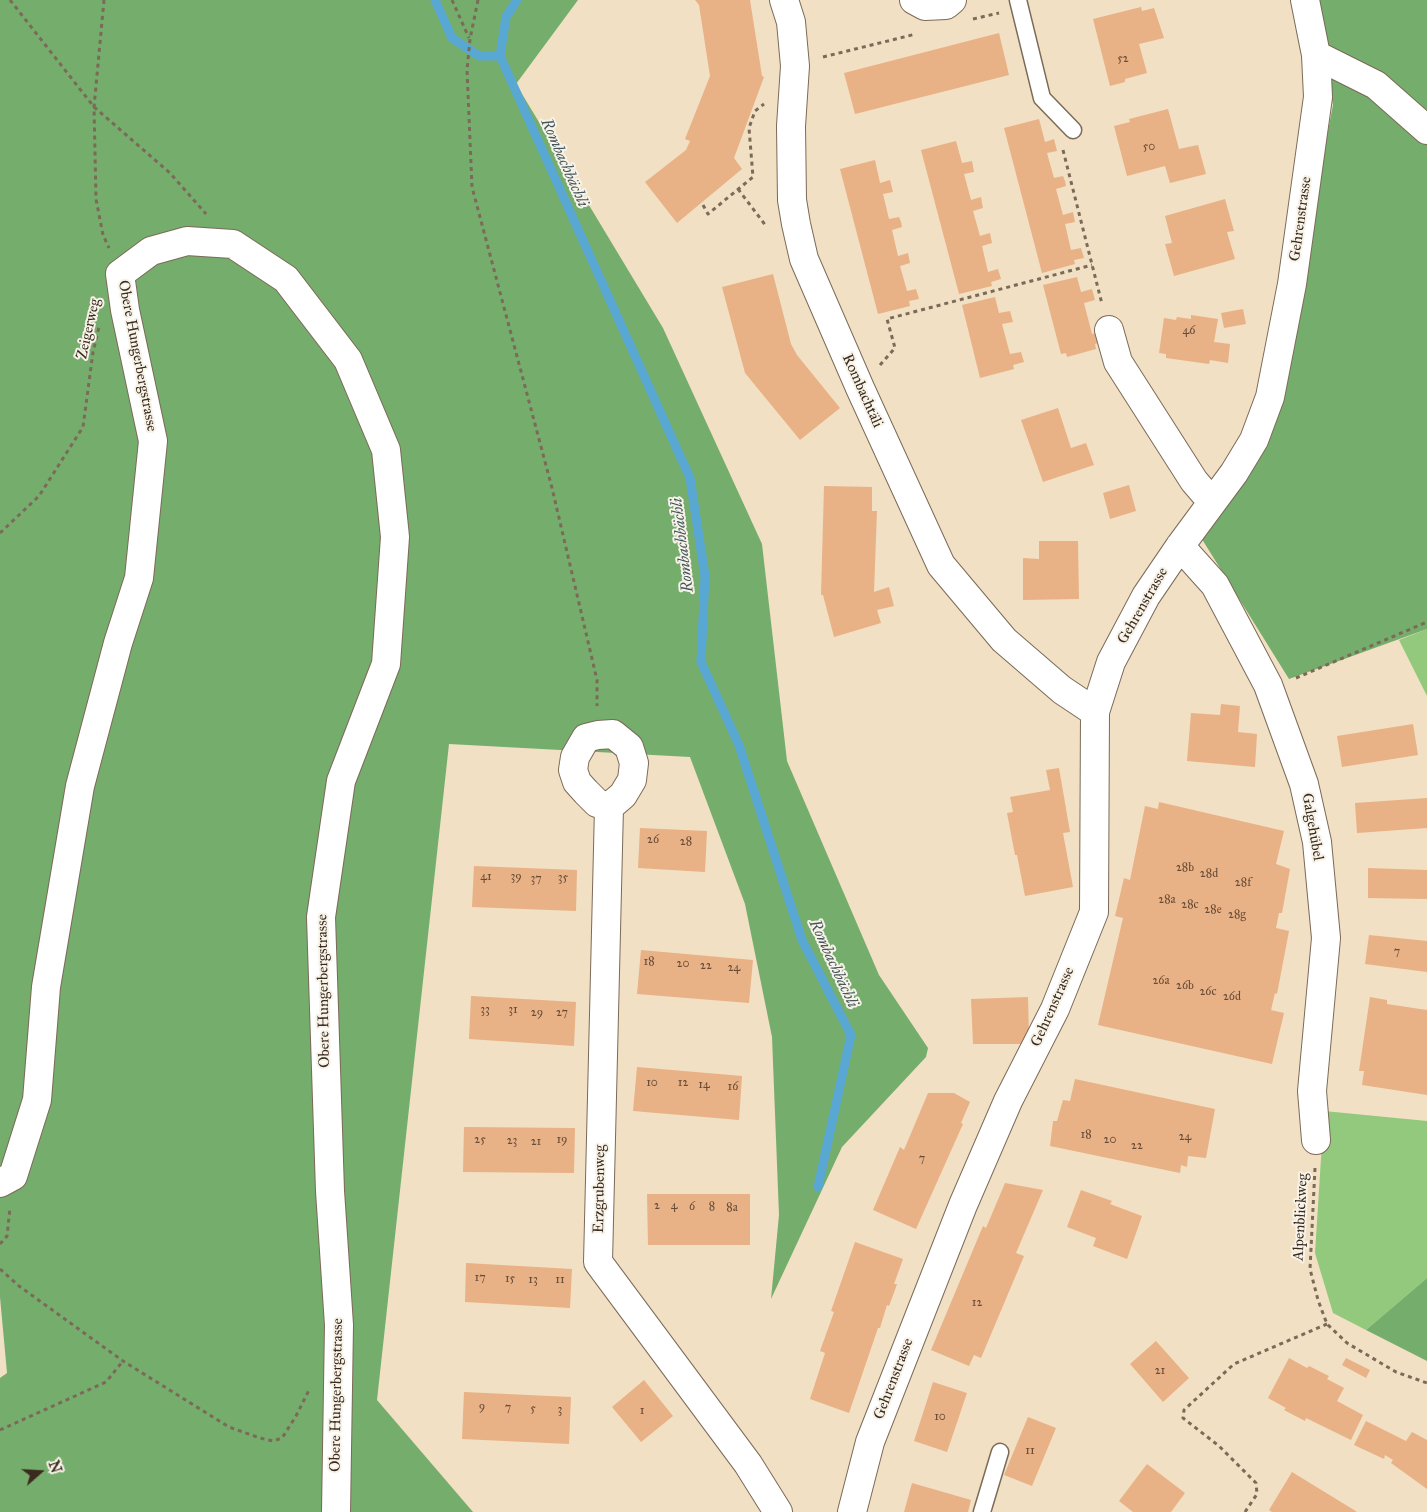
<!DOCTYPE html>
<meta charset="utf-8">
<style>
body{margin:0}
#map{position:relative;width:1427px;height:1512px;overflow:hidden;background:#f1e0c3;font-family:"IM FELL Great Primer",serif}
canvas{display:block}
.north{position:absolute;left:15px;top:1447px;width:50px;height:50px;-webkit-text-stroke:4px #f7f3e8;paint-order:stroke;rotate:71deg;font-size:14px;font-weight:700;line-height:20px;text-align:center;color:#3b2a1e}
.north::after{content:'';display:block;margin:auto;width:18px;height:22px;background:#3b2a1e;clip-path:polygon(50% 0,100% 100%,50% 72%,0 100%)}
</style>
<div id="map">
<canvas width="1427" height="1512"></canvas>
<div class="north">N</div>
</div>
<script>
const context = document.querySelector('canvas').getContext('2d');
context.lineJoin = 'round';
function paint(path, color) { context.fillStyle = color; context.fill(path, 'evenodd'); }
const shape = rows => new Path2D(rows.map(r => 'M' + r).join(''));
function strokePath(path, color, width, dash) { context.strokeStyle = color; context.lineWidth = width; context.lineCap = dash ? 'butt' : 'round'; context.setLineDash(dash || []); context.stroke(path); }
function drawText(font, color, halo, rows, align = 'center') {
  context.font = font + ' "IM FELL Great Primer",serif'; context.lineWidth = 4; context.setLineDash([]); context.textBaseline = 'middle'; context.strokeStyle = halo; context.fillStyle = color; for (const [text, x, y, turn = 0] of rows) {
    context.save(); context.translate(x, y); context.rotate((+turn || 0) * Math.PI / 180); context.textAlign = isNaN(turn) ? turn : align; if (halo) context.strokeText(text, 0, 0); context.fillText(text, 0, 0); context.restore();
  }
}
const green = shape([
 [1427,629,1427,696,1399,640],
 [1324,1111,1427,1121,1427,1278,1366,1330,1333,1313,1315,1253]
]);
const forest = shape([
 [0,0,578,0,516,84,663,328,762,544,787,761,879,975,928,1048,926,1057,842,1147,771,1299,779,1215,772,1037,745,904,690,757,449,744,377,1400,473,1512,0,1512,0,1378,7,1373,0,1297],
 [1314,0,1427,0,1427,629,1289,679,1200,536,1252,470,1273,417,1333,105],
 [1427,1278,1427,1361,1366,1330]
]);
const stream = shape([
 [435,0,452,38,479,56,500,56],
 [517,0,506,17,500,56,690,478,705,576,701,662,739,745,802,940,851,1035,818,1187]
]);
const building = shape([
 [695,0,750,0,762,76,764,77,734,158,742,169,677,223,645,182,686,150,690,141,685,139,710,76,699,5],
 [1141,7,1142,11,1154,8,1164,38,1139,44,1147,73,1125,79,1125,82,1110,86,1093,19],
 [999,33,1009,75,855,114,844,73],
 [1168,109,1179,149,1198,145,1206,174,1170,183,1165,166,1127,176,1114,126,1130,122,1129,119],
 [1039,119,1045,142,1054,139,1057,151,1047,153,1054,178,1063,176,1065,181,1066,186,1056,189,1063,215,1073,212,1075,222,1065,224,1071,250,1081,248,1084,258,1074,260,1075,264,1042,273,1004,128],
 [956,141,962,163,972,161,974,172,964,174,971,200,981,197,982,203,983,208,973,211,980,236,990,233,992,243,982,246,988,272,998,269,1001,279,991,282,992,286,959,294,921,150],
 [875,160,880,183,890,180,893,192,883,194,889,219,899,217,901,222,902,227,892,230,898,256,908,253,910,263,900,266,907,291,916,289,919,299,909,301,910,306,878,314,840,169],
 [1225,199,1234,231,1227,232,1235,259,1174,276,1165,244,1172,243,1165,216],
 [773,274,791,344,797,355,840,408,800,440,745,373,722,287],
 [1077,277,1081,292,1092,289,1095,300,1084,303,1092,334,1102,331,1105,341,1095,344,1096,349,1067,357,1066,353,1061,354,1043,285],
 [995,297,999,313,1010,311,1013,322,1002,324,1010,354,1021,352,1024,362,1013,365,1014,369,980,378,962,305],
 [1243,309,1246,324,1224,328,1221,313],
 [1191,315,1218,319,1214,342,1230,344,1228,363,1210,360,1209,364,1166,358,1166,354,1159,353,1164,318,1176,320,1177,317,1191,319],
 [1058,408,1071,448,1086,443,1094,465,1043,482,1021,420],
 [1129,485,1136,511,1110,519,1103,493],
 [824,486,872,487,872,511,877,511,874,592,889,587,894,606,877,610,881,623,834,637,823,595,821,595],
 [1039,541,1078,541,1079,599,1023,600,1023,558,1039,559],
 [1221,704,1240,706,1238,732,1257,734,1255,767,1187,761,1191,713,1220,715],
 [1413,724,1418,755,1342,767,1337,736],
 [1059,768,1070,832,1063,833,1073,887,1025,896,1017,855,1015,855,1007,813,1013,812,1010,797,1050,790,1046,770],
 [1427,798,1427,828,1357,833,1355,803],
 [1159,802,1284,831,1276,864,1290,869,1282,913,1279,913,1276,928,1289,931,1277,994,1275,993,1271,1010,1284,1013,1272,1064,1098,1025,1123,918,1115,916,1124,878,1130,880,1145,806,1158,809],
 [640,828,707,831,705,872,638,868],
 [474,866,577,870,576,911,472,907],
 [1368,868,1427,870,1427,899,1368,898],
 [1369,935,1427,941,1427,972,1365,964],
 [641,950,753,960,749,1003,637,994],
 [471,996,576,1002,574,1046,469,1039],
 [1028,997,1029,1038,1025,1044,973,1044,971,999],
 [1370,997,1387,1000,1387,1004,1427,1010,1427,1095,1362,1085,1364,1071,1359,1071],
 [637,1067,742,1076,739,1120,633,1111],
 [1075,1079,1215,1109,1206,1158,1188,1156,1187,1167,1181,1165,1180,1173,1050,1146,1053,1121,1057,1121,1063,1100,1070,1101],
 [928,1093,954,1093,970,1102,961,1123,963,1124,916,1229,873,1210,900,1147,904,1150],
 [464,1127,575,1128,574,1173,463,1172],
 [1005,1183,1043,1190,1016,1253,1024,1256,981,1358,974,1355,969,1366,931,1350,983,1226,986,1228],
 [1081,1190,1112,1201,1110,1204,1142,1216,1127,1259,1093,1246,1096,1238,1067,1227],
 [647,1194,750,1194,750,1245,648,1245],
 [855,1242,903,1259,894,1284,897,1284,895,1290,889,1306,887,1305,880,1328,878,1328,849,1413,810,1399,825,1353,820,1351,834,1312,831,1311],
 [466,1263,572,1269,570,1308,465,1302],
 [1156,1341,1189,1378,1163,1402,1130,1364],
 [1289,1358,1307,1368,1309,1366,1329,1376,1327,1379,1344,1388,1337,1401,1363,1415,1351,1440,1306,1418,1305,1421,1284,1410,1286,1408,1268,1398],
 [1346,1358,1370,1370,1366,1378,1342,1365],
 [644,1380,673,1416,641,1442,612,1407],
 [933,1382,967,1393,947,1452,914,1441],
 [464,1392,571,1397,569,1444,462,1439],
 [1028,1417,1056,1428,1032,1486,1004,1475],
 [1366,1421,1406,1441,1412,1432,1427,1440,1427,1489,1391,1463,1393,1460,1385,1455,1384,1459,1354,1445],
 [1147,1464,1185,1493,1171,1512,1133,1512,1119,1501],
 [1292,1472,1354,1510,1357,1512,1272,1512,1269,1510],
 [912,1483,971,1500,968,1512,904,1512]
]);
const path = shape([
 [10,0,94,107,170,173,206,214],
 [104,0,94,107,96,199,103,235,109,248],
 [452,0,469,38],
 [478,0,470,39,467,70,472,187,552,488,597,680,597,706],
 [973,19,999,13],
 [823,57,916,34],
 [1063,150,1102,304],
 [738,189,766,226],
 [703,205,708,214,753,177,749,128,755,111,764,104],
 [880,365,895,348,887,319,1092,265],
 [0,533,39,496,83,427,93,352,99,327],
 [1296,678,1427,622],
 [1315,1168,1310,1269,1318,1300,1327,1324,1347,1343,1396,1372,1427,1383],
 [0,1244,7,1236,10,1208],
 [0,1269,19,1286,123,1361,229,1427,260,1438,273,1441,282,1438,296,1416,309,1390],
 [0,1430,106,1382,123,1361],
 [1245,1512,1257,1494,1256,1483,1219,1446,1183,1418,1184,1410,1234,1364,1327,1324]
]);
const lane = shape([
 [1018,0,1042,98,1073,130],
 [982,1512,1000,1452]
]);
const street = shape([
 [784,0,791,22,795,66,791,126,792,200,796,224,804,259,860,388,941,565,1004,640,1062,690,1095,712],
 [914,0,925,6,946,5,952,0],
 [1316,55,1376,85,1427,130],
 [1109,330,1118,362,1194,481,1212,502],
 [1180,546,1215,585,1268,685,1304,784,1317,842,1326,938,1312,1091,1316,1140],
 [609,807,597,803,586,792,577,782,573,770,575,757,586,738,598,735,613,734,629,747,634,763,632,780,623,795,609,807,598,1262,748,1464,778,1512],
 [0,1183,13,1176,37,1100,46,987,80,786,118,643,139,578,153,441,125,310,120,274,151,251,187,241,233,244,286,279,348,360,386,450,395,537,386,664,341,781,321,917,330,1191,339,1325,336,1512],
 [852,1512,870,1442,963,1205,1008,1101,1055,1009,1094,912,1095,712,1111,662,1146,596,1180,546,1234,473,1254,440,1270,397,1292,284,1318,97,1316,55,1305,0]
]);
const numberNames = [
 ["52",1123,59],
 ["50",1149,147],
 ["46",1189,331],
 ["26",653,840],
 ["28",686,842],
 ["28b",1185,868],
 ["28d",1209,874],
 ["41",486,877],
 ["39",516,877],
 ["35",563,878],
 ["37",536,879],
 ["28f",1243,883],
 ["28a",1167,900],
 ["28c",1190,905],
 ["28e",1213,910],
 ["28g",1237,915],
 ["7",1397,952],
 ["18",649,962],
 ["20",683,964],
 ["22",706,966],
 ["24",734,968],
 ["26a",1161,981],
 ["26b",1185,986],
 ["26c",1208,992],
 ["26d",1232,997],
 ["33",485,1010],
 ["31",513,1010],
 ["29",537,1013],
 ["27",562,1013],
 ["10",652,1083],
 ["12",683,1083],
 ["14",704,1085],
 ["16",733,1087],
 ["18",1086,1135],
 ["24",1185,1137],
 ["25",480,1140],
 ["19",562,1140],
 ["20",1110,1140],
 ["23",512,1141],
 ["21",536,1142],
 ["22",1137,1146],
 ["7",922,1159],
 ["2",657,1206],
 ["4",674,1206],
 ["6",692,1207],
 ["8",712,1207],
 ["8a",732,1208],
 ["17",480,1278],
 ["15",510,1279],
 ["13",533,1280],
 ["11",560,1280],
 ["12",977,1303],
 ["21",1160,1371],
 ["9",482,1407],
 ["7",508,1408],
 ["5",533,1409],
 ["3",560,1410],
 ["1",642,1411],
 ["10",940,1417],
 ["11",1030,1451]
];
const streetNames = [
 ["Gehrenstrasse",1301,219,-82],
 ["Zeigerweg",89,329,-77],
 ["Obere Hungerbergstrasse",137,356,79],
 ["Rombachtäli",862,391,66],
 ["Gehrenstrasse",1143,606,-60],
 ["Galgehübel",1312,827,80],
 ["Obere Hungerbergstrasse",324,991,-91],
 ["Gehrenstrasse",1053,1007,-66],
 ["Erzgrubenweg",600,1189,-89],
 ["Alpenblickweg",1301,1217,-87],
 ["Gehrenstrasse",894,1379,-69],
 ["Obere Hungerbergstrasse",337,1395,-89]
];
const waterNames = [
 ["Rombachbächli",564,163,66],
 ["Rombachbächli",683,545,-97],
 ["Rombachbächli",833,964,65]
];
paint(green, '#92c97c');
paint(forest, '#75ad6c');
strokePath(stream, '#59a8d3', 9);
paint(building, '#e9b186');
strokePath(lane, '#7b6a58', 19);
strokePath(street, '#7b6a58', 30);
strokePath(path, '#7b6a58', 3, [4, 4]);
strokePath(lane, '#fff', 16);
strokePath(street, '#fff', 28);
drawText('12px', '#664c38', null, numberNames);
drawText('15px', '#3b2a1e', '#f7f3e8', streetNames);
drawText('italic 16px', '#46565d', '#f7f3e8', waterNames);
</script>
